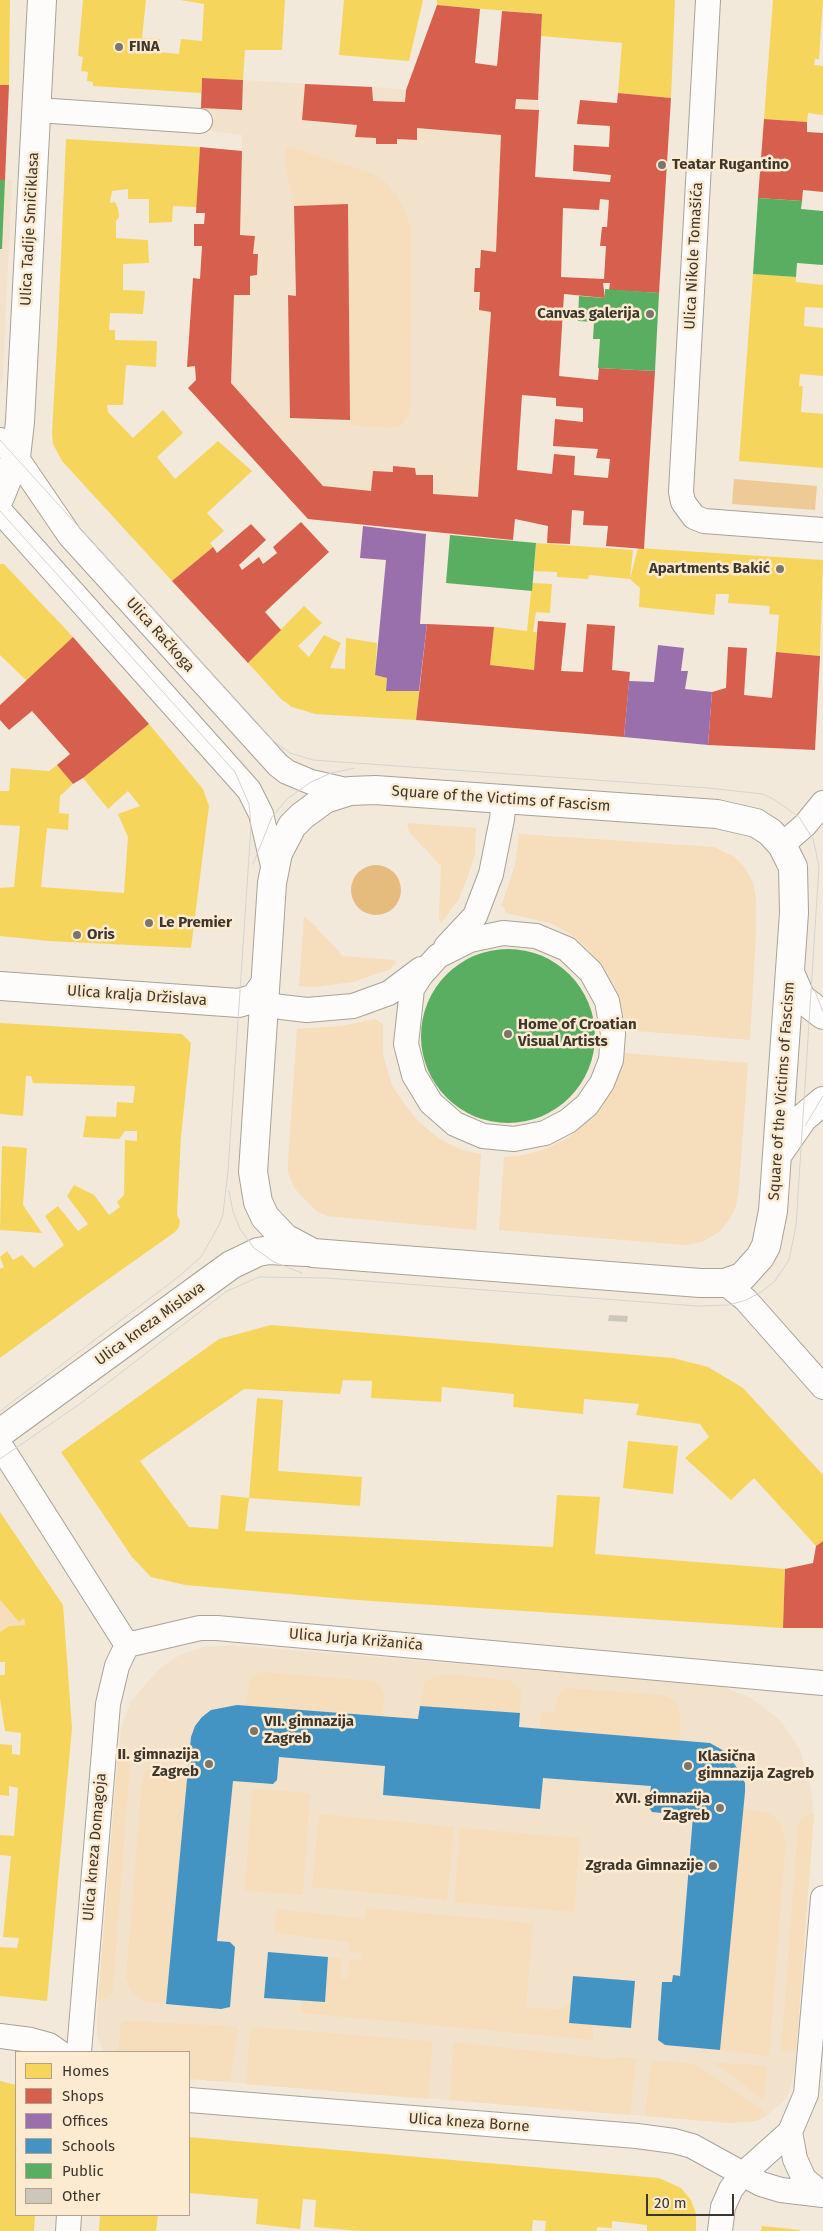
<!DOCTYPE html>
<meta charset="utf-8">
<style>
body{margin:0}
#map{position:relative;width:823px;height:2231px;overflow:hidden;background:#f2e9db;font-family:"Fira Sans",sans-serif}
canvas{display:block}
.legend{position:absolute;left:15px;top:2051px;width:175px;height:165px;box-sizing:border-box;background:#fcead1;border:1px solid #b0a28f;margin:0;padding:6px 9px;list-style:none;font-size:15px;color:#3d362d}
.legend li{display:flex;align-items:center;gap:10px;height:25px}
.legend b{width:25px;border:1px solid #b0a28f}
.scale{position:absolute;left:646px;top:2194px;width:88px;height:22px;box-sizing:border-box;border:2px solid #3d362d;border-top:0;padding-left:6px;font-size:15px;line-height:18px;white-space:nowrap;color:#3d362d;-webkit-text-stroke:4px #fcead1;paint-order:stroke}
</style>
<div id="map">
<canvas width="823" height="2231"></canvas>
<ul class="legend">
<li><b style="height:14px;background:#f6d55c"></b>Homes</li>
<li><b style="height:14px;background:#d6604d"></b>Shops</li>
<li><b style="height:14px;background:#9970ab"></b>Offices</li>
<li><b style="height:14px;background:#4393c3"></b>Schools</li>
<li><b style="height:14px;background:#5aae61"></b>Public</li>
<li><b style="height:14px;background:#cdc6bb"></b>Other</li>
</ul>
<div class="scale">20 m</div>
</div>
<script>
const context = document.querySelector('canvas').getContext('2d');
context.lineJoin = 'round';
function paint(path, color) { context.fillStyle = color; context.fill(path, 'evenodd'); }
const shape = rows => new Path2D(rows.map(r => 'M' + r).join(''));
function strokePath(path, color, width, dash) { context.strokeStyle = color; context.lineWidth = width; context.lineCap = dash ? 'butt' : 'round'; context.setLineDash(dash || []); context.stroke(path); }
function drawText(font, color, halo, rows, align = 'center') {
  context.font = font + ' "Fira Sans",sans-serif'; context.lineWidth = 5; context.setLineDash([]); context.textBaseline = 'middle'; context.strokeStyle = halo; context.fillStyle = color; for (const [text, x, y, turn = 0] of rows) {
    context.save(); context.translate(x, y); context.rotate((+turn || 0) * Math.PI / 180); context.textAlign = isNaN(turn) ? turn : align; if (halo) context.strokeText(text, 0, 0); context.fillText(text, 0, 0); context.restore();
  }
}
const built = shape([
 [202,78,372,87,538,100,539,110,513,540,308,519,188,388,196,380,195,366,187,367,192,291,250,295,250,276,257,275,258,254,253,254,255,236,240,235,242,135,200,130],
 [0,180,12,180,3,377,0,384],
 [231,1645,718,1685,751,1698,770,1712,781,1721,800,1750,811,1788,814,1814,795,2068,789,2093,784,2101,766,2116,756,2121,731,2123,189,2079,189,2052,104,2052,97,2036,97,2014,121,1726,131,1701,160,1668,180,1655,204,1647]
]);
const green = shape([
 [290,147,373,174,385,182,396,194,404,208,411,230,410,413,403,423,398,426,391,428,349,425,348,205,294,206,284,158,286,150],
 [407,823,476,828,475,854,468,876,459,899,441,923,439,917,441,866,409,832],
 [519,834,714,847,735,857,745,868,753,882,756,899,756,934,750,1040,624,1030,623,1013,617,991,604,968,586,947,567,932,550,923,506,913,504,907,501,907,515,865],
 [304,917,311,922,343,956,394,960,396,962,390,969,353,982,314,987,299,986],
 [375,1019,383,1024,383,1055,392,1085,405,1105,419,1122,440,1139,462,1150,481,1154,476,1230,327,1216,315,1210,294,1188,288,1172,288,1162,297,1029,341,1026],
 [623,1053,748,1063,739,1187,736,1206,729,1220,719,1232,702,1242,685,1245,499,1230,504,1157,524,1155,545,1149,568,1138,589,1120,606,1097],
 [0,1600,19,1622,24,1618,25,1625,9,1626,0,1632],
 [263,1672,373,1681,381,1687,384,1694,383,1716,245,1706,250,1680,256,1674],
 [450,1674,512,1681,521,1692,520,1713,420,1706,425,1681,441,1675],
 [567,1688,663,1695,675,1700,679,1709,680,1717,680,1741,540,1728,541,1712,554,1713,558,1695],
 [118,1753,128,1758,130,1765,113,1988,111,1994,107,1998,98,2001],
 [162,1764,188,1767,166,2004,147,2002,139,1998,132,1992,126,1979,141,1791,143,1778,149,1768],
 [252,1789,310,1793,303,1895,245,1891],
 [743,1809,770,1813,780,1823,786,1841,769,2056,720,2050],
 [319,1814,454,1827,447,1900,312,1887],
 [810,1814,814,1814,796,2052,781,2051,798,1825,802,1818],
 [460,1828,580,1838,574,1912,454,1902],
 [367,1908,533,1923,526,2008,561,2009,571,2003,569,2023,593,2025,593,2040,301,2013,302,2001,325,2002,328,1957,342,1958,341,1978,348,1979,349,1959,362,1960,363,1954,349,1952,349,1942,275,1933,276,1909,365,1919],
 [123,2021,235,2026,238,2030,230,2082,189,2079,189,2052,118,2052,121,2023],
 [254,2027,431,2041,432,2044,429,2099,246,2084,250,2031],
 [453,2042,611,2059,617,2057,636,2058,630,2115,450,2100],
 [651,2061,691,2063,697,2065,761,2109,766,2116,756,2121,731,2123,645,2116],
 [713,2062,767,2066,764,2100,727,2072]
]);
const forest = shape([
 [734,479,817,486,815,510,732,504]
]);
const water = shape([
 '351 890a25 25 0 1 1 50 0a25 25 0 1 1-50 0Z'
]);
const homes = shape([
 [0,0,10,0,9,85,0,85],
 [83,0,146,0,142,38,160,39,159,52,179,54,181,39,202,41,204,4,180,0,285,0,282,50,245,50,243,80,202,78,201,93,93,86,93,82,87,81,88,72,81,71,83,57,78,56],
 [344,0,423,0,409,61,339,55],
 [437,0,675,0,671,98,618,93,622,43,541,36,542,14,437,5],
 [773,0,823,0,819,59,815,59,814,65,823,66,823,115,808,113,807,122,764,119],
 [66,139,200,147,197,207,173,206,172,222,149,223,149,199,128,199,128,189,112,191,110,203,115,202,118,208,119,217,116,221,116,238,148,240,149,263,123,264,123,290,145,291,143,314,110,313,109,330,115,330,115,340,157,341,156,367,126,365,123,405,107,405,108,412,133,438,163,410,183,433,157,457,175,479,218,441,252,471,207,513,224,531,210,543,213,547,172,581,62,461,53,444,52,432,58,326],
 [753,274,796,277,796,282,823,285,823,308,805,307,804,326,823,328,823,376,800,374,799,386,803,386,801,412,823,414,823,468,739,461],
 [536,543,633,550,630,579,589,575,588,579,557,577,557,572,534,571],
 [638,548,823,560,820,656,776,652,779,615,769,614,770,606,728,603,729,594,716,594,714,615,639,607,640,588,630,579],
 [0,564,4,564,73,637,27,681,0,655],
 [532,583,552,584,550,613,536,612,533,632,537,632,534,670,490,665,494,627,527,631],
 [304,606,322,623,298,646,309,657,324,635,341,643,330,668,345,669,346,638,377,643,375,675,387,678,386,691,419,691,416,720,315,714,292,707,281,699,248,663],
 [149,724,203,789,209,806,191,948,49,941,0,936,0,888,14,887,20,826,0,825,0,791,9,791,11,768,49,771,57,765,73,784,60,796,59,813,69,814,68,830,47,828,41,887,124,893,128,837,118,814,140,806,128,791,108,809,83,778],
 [0,1023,182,1034,191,1043,181,1136,177,1215,180,1221,179,1227,175,1232,86,1295,0,1358,0,1269,4,1267,0,1257,7,1251,13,1260,22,1255,34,1268,64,1245,45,1216,58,1206,78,1231,88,1224,67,1196,74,1185,94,1195,109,1215,120,1207,117,1202,124,1195,125,1140,137,1141,137,1131,125,1131,119,1139,83,1137,86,1116,116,1117,117,1102,133,1103,135,1086,33,1083,31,1076,26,1076,23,1116,0,1114],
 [2,1146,27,1148,23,1205,42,1233,0,1230],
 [271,1325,673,1358,708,1367,743,1388,823,1475,823,1541,816,1546,754,1478,731,1500,685,1458,709,1437,700,1424,636,1415,639,1404,584,1399,583,1414,513,1407,514,1394,442,1387,441,1402,371,1398,372,1381,343,1380,340,1394,244,1389,140,1461,189,1527,218,1529,221,1495,249,1498,245,1531,553,1547,557,1495,600,1497,595,1554,785,1569,783,1628,357,1600,185,1585,151,1577,132,1557,61,1452,219,1339],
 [257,1398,283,1400,278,1471,362,1477,360,1506,249,1498],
 [628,1441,678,1446,673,1494,623,1488],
 [0,1512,63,1605,72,1728,47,2001,0,1996,0,1947,17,1948,19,1938,3,1937,11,1856,0,1855,0,1835,14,1836,18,1788,9,1786,9,1796,0,1795,0,1744,12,1745,12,1754,20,1755,21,1733,5,1731,0,1699,0,1675,5,1675,5,1662,0,1662,0,1632,9,1626,25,1625,24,1618,19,1622,0,1600],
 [0,2081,16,2085,16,2215,35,2215,34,2231,0,2231],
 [189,2137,659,2178,681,2188,691,2200,696,2214,696,2231,647,2231,647,2225,612,2221,612,2228,597,2227,597,2231,545,2231,546,2221,533,2220,532,2231,361,2231,314,2227,316,2200,303,2199,300,2229,256,2224,258,2199,189,2193],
 [100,2215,158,2215,156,2231,99,2231],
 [762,2226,800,2230,800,2231,761,2231]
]);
const shops = shape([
 [437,5,480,9,475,63,497,66,502,11,542,14,538,100,516,99,515,109,539,110,535,177,610,182,611,175,573,171,574,145,609,147,610,126,577,124,580,100,617,103,618,93,671,98,659,293,609,290,610,283,603,283,605,298,564,294,559,376,598,380,599,368,655,371,644,549,606,546,608,526,583,525,584,511,572,510,570,544,547,543,548,526,515,519,513,540,308,519,188,388,196,380,195,366,187,367,193,278,200,279,202,246,194,246,194,224,204,224,205,213,196,213,200,147,242,151,240,235,255,236,253,254,258,254,257,275,250,276,250,295,234,295,231,383,323,486,371,491,373,471,393,472,393,466,415,468,416,475,433,475,433,494,478,497,491,312,479,310,480,292,474,292,475,268,480,268,481,250,496,252,501,135,417,128,417,140,397,139,397,144,376,144,376,138,355,137,357,125,302,120,305,84,372,87,373,101,405,102,406,90],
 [600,199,609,200,607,227,602,227,600,246,606,246,604,279,561,277,563,208,599,210],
 [522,395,556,398,556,406,583,408,583,422,555,419,553,446,598,449,596,458,610,459,608,478,574,475,575,456,554,454,552,474,517,470],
 [202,78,243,80,242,110,201,108],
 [0,85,9,85,5,180,0,180],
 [764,119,807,122,807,132,823,133,823,192,803,190,802,201,758,198],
 [348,204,350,420,290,418,288,295,296,296,294,206],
 [301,522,329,552,265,612,281,630,248,663,172,581,213,547,217,553,251,524,266,540,239,565,242,570,259,557,263,564,277,553,273,547],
 [538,621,566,623,561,671,583,672,587,624,615,626,612,670,630,672,624,737,416,720,427,624,494,627,490,665,534,670],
 [73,637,149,724,83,778,73,784,57,765,70,754,32,711,9,730,0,720,0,705],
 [728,647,747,648,744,695,772,698,776,652,820,656,815,750,708,745,712,692,726,688],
 [823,1541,823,1628,783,1628,785,1569,813,1563,816,1546]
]);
const offices = shape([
 [363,526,426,534,420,624,427,624,419,691,386,691,387,678,375,675,386,560,360,558],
 [658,645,684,648,681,671,688,671,685,689,712,692,708,745,624,737,629,681,654,682]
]);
const schools = shape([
 [237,1705,418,1719,420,1706,520,1713,519,1727,710,1743,726,1752,740,1772,745,1783,745,1792,720,2050,665,2045,658,2040,662,1982,672,1982,673,1975,680,1976,693,1816,652,1812,648,1806,651,1786,543,1778,540,1809,383,1795,385,1766,279,1757,277,1780,273,1784,233,1781,217,1941,230,1942,235,1947,230,2007,221,2009,166,2004,191,1737,195,1726,202,1717,211,1710],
 [268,1952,328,1957,325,2002,264,1998],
 [573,1976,635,1981,631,2028,569,2023]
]);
const public = shape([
 [0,180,5,180,2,249,0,249],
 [758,198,802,201,801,209,823,211,823,265,797,263,796,277,753,274],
 [605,289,659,293,655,371,598,368,600,339,593,339,594,322,578,321,579,296,605,298],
 [450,535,536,543,532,591,446,583],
 '421 1036a87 87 0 1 1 174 0a87 87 0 1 1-174 0Z'
]);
const building = shape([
 [609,1315,628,1316,627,1322,608,1321]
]);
const street = shape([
 [708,0,681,492,683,502,694,517,704,521,823,530],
 [37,110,200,121],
 [0,440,16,457,70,536,278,765,287,772,311,782,350,791],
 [0,511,249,790,261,814,274,870],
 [782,845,805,825,823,803],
 [503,933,536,936,567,949,591,972,607,1001,613,1034,611,1060,602,1083,587,1105,568,1121,545,1133,514,1139,483,1136,455,1124,431,1103,414,1075,406,1044,412,989,421,975,438,956,470,940,503,933],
 [446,947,475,916,491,874,502,819,504,799],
 [264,1005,307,1010,353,1006,389,993,421,969],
 [725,1283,746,1300,823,1387],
 [0,1445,127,1645],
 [127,1645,200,1628,217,1628,823,1683],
 [0,2036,31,2040,49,2045,59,2052],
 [79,2052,108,1704,117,1666,127,1645],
 [189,2100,637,2136,674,2141,692,2146,761,2184,781,2190,823,2195],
 [790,2132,795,2159,804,2179,823,2195],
 [68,2231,69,2215],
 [720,2231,723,2207,731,2189,742,2175,790,2132,806,2094,823,1898]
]);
const secondary = shape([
 [0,497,16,457,20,422,42,0],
 [375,790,717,814,756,823,770,832,782,845,793,867,794,913,773,1211,766,1246,760,1257,742,1277,725,1283,700,1283,313,1253,285,1238,265,1217,258,1202,253,1172,272,883,278,853,292,826,302,816,325,799,350,791,375,790],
 [791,975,801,998,823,1015],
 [0,986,239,1003,255,998,265,984],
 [778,1154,803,1118,823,1101],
 [0,1433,231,1265,258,1252,269,1250,306,1252]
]);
const tram = shape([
 [0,440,257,724,271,739,290,753,313,760,708,788,763,794,775,800,799,817,813,839,819,866,796,1226,789,1260,774,1282,761,1292,746,1300,729,1305,697,1306,327,1278,259,1277,227,1291,84,1401,0,1459],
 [0,511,235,772,249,804,251,826,228,1171,223,1214,219,1225,201,1257,177,1278,0,1411],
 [253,864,272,817,287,799,311,782,331,773,355,768],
 [815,991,823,1012],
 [805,1126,823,1096],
 [229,1191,233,1212,240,1229,254,1248,274,1262,302,1273]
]);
const markers = [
 [119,47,5,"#7c756a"],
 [662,165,5,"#7c756a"],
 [650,314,5,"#7c756a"],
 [780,569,5,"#7c756a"],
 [149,923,5,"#7c756a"],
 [77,935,5,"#7c756a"],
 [508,1034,5,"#7c756a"],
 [254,1731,5,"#7c756a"],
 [209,1764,5,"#7c756a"],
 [688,1766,5,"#7c756a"],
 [720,1808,5,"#7c756a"],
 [713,1866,5,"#7c756a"]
];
const poiNames = [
 ["FINA",129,47],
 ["Teatar Rugantino",672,165],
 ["Canvas galerija",640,314,"right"],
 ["Apartments Bakić",770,569,"right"],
 ["Le Premier",159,923],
 ["Oris",87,935],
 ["Home of Croatian",518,1025],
 ["Visual Artists",518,1042],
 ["VII. gimnazija",264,1722],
 ["Zagreb",264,1739],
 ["II. gimnazija",199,1755,"right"],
 ["Zagreb",199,1772,"right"],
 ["Klasična",698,1757],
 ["gimnazija Zagreb",698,1774],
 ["XVI. gimnazija",710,1799,"right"],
 ["Zagreb",710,1816,"right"],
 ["Zgrada Gimnazije",703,1866,"right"]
];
const streetNames = [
 ["Ulica Tadije Smičiklasa",30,229,-87],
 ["Ulica Nikole Tomašića",694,256,-87],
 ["Ulica Račkoga",160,635,48],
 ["Square of the Victims of Fascism",501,799,4],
 ["Ulica kralja Držislava",137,996,4],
 ["Square of the Victims of Fascism",782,1091,-86],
 ["Ulica kneza Mislava",150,1324,-36],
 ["Ulica Jurja Križanića",356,1640,5],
 ["Ulica kneza Domagoja",95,1847,-85],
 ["Ulica kneza Borne",469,2123,4]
];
paint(built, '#f3e2cb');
paint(green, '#f6ddbb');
paint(forest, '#eeca96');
paint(water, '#e6bc7e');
paint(homes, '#f6d55c');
paint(shops, '#d6604d');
paint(offices, '#9970ab');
paint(schools, '#4393c3');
paint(public, '#5aae61');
paint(building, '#cdc6bb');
strokePath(street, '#a8a297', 26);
strokePath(secondary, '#a8a297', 30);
strokePath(street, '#fdfcfa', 24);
strokePath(secondary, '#fdfcfa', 28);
strokePath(tram, '#d6d4d0', 1);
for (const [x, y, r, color] of markers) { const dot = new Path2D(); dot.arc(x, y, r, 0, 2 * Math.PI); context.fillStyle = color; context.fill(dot); strokePath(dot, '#fcead1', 2); }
drawText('bold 15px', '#3d362d', '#fcead1', poiNames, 'left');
drawText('15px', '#3d362d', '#fcead1', streetNames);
</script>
